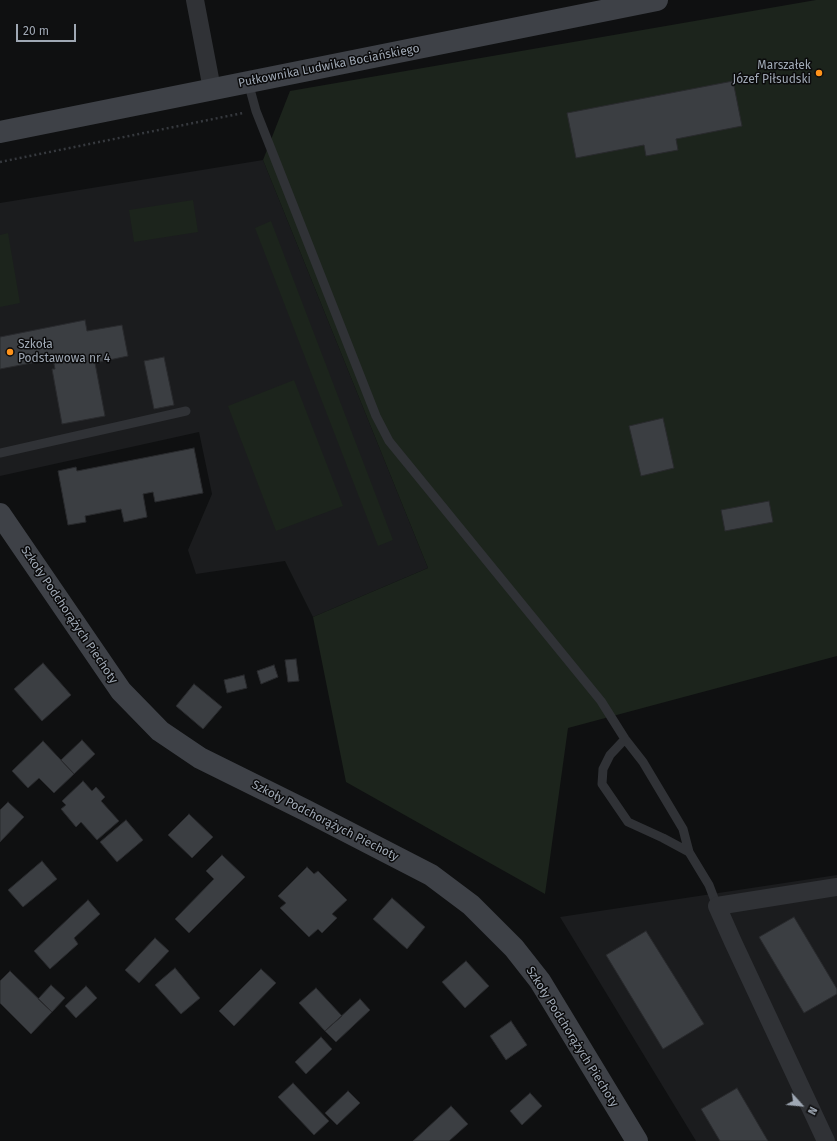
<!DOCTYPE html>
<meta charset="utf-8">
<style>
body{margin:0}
#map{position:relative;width:837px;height:1141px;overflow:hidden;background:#0f1011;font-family:"Fira Sans",sans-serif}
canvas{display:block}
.north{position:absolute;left:781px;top:1085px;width:40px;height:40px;-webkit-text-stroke:3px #0b0b0c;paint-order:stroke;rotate:117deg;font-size:11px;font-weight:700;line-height:16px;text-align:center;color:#9fa8b4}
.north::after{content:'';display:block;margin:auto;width:14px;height:18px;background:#9fa8b4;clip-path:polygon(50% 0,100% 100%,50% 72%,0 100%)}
.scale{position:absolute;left:16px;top:24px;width:60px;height:18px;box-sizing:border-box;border:2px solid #9fa8b4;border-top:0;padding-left:5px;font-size:12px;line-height:14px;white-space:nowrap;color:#9fa8b4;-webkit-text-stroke:3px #0b0b0c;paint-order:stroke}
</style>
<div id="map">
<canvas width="837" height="1141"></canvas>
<div class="north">N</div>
<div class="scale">20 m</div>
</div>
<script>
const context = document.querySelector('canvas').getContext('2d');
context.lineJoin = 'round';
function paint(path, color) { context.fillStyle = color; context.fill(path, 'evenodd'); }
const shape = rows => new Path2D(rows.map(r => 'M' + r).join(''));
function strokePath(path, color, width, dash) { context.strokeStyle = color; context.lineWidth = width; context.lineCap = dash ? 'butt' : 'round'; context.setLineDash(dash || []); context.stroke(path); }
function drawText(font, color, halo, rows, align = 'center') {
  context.font = font + ' "Fira Sans",sans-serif'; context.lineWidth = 3; context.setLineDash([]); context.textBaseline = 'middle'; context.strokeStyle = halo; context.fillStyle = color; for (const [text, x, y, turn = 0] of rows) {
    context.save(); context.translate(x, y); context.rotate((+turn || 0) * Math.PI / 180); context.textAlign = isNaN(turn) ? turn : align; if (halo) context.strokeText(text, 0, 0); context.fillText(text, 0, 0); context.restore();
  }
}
const built = shape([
 [263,160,428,568,313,617,285,561,196,574,188,550,212,494,199,432,0,476,0,203],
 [837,875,837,1141,696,1141,560,917]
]);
const green = shape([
 [816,0,837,0,837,656,568,728,545,894,346,782,313,617,428,568,263,160,290,91],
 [193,200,198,232,134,242,129,210],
 [271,221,393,540,378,546,255,228],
 [8,233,20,303,0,307,0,235],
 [294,380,343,506,276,531,228,406]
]);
const building = shape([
 [733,81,742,126,676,139,678,150,646,156,644,145,576,158,567,113,733,81],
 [85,320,87,331,122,325,128,356,95,363,105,416,62,424,52,369,55,369,53,359,0,369,0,337,85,320],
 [164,357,174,405,154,409,144,361,164,357],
 [663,418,674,468,641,476,629,426,663,418],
 [194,448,203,493,155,502,153,492,143,494,147,517,124,522,121,509,85,516,86,522,68,525,58,471,76,467,77,471,194,448],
 [769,501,773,522,725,531,721,510,769,501],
 [296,659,299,681,288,682,285,660,296,659],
 [43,663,71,695,42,721,14,689,43,663],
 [274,665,278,677,261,684,257,671,274,665],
 [244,675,247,688,227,693,224,680,244,675],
 [194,684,222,707,203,729,176,706,194,684],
 [82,740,95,754,74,774,61,760,82,740],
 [43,741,74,774,54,793,39,778,28,788,12,771,43,741],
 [83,781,92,791,96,787,105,797,101,801,119,821,97,840,81,822,76,827,61,809,66,805,62,801,83,781],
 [8,802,24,817,0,842,0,810,8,802],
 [189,814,213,837,192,858,168,835,189,814],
 [126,820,143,840,117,862,100,842,126,820],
 [222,855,245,877,189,933,175,919,214,879,206,871,222,855],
 [42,861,57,879,23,907,8,890,42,861],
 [307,867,314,874,318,871,347,900,332,914,337,918,322,933,318,929,309,937,280,908,286,903,278,896,307,867],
 [392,898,425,927,407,949,373,919,392,898],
 [88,900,100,914,74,938,78,944,50,969,34,951,88,900],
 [794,917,837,989,837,994,804,1013,759,937,794,917],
 [646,931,704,1024,663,1049,606,955,646,931],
 [155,938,169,951,139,983,125,970,155,938],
 [466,961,489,986,465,1008,442,982,466,961],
 [175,968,200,998,181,1014,155,985,175,968],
 [261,969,276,983,234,1026,219,1011,261,969],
 [10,971,52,1012,31,1034,0,1003,0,981,10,971],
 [51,985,65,998,52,1012,38,999,51,985],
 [86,986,97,998,76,1018,65,1006,86,986],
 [316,988,342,1016,325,1031,299,1003,316,988],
 [360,999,370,1010,336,1042,325,1031,360,999],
 [511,1021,527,1045,506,1060,490,1036,511,1021],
 [321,1037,332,1049,306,1074,295,1062,321,1037],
 [293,1083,329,1121,314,1135,278,1097,293,1083],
 [737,1088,768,1141,720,1141,701,1109,737,1088],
 [348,1091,360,1103,337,1125,325,1113,348,1091],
 [530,1093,542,1106,522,1125,510,1111,530,1093],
 [451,1106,468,1124,449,1141,413,1141,451,1106]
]);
const path = shape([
 [0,162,243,113]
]);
const lane = shape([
 [248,82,256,111,275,159,376,416,389,441,601,701,625,739,643,762,683,829,689,852,709,885,717,906],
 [0,453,186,411],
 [625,739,610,755,603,769,602,784,628,822,663,838,689,852]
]);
const street = shape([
 [195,0,212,89],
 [826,1141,733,942,717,906,837,887]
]);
const secondary = shape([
 [0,132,657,0],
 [0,514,121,691,160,731,200,758,305,810,431,875,471,905,514,948,540,981,637,1141]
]);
const markers = [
 [819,73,4,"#ff931a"],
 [10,352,4,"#ff931a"]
];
const streetNames = [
 ["Pułkownika Ludwika Bociańskiego",329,66,-11],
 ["Szkoły Podchorążych Piechoty",69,615,56],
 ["Szkoły Podchorążych Piechoty",325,821,27],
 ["Szkoły Podchorążych Piechoty",572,1037,58]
];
const poiNames = [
 ["Marszałek",811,66],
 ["Józef Piłsudski",811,80],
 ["Szkoła",18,345,"left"],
 ["Podstawowa nr 4",18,359,"left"]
];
paint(built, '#1b1c1e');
paint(green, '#1c241c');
paint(building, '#3b3e42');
strokePath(building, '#292a2d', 1);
strokePath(path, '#36393e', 2.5, [2, 3]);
strokePath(lane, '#303236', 9);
strokePath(street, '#303236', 18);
strokePath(secondary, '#3e4147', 22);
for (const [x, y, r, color] of markers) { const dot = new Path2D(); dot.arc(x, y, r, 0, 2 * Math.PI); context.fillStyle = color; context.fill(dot); strokePath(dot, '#0b0b0c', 1.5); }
drawText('12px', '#9fa8b4', '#0b0b0c', streetNames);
drawText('12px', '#9fa8b4', '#0b0b0c', poiNames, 'right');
</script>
